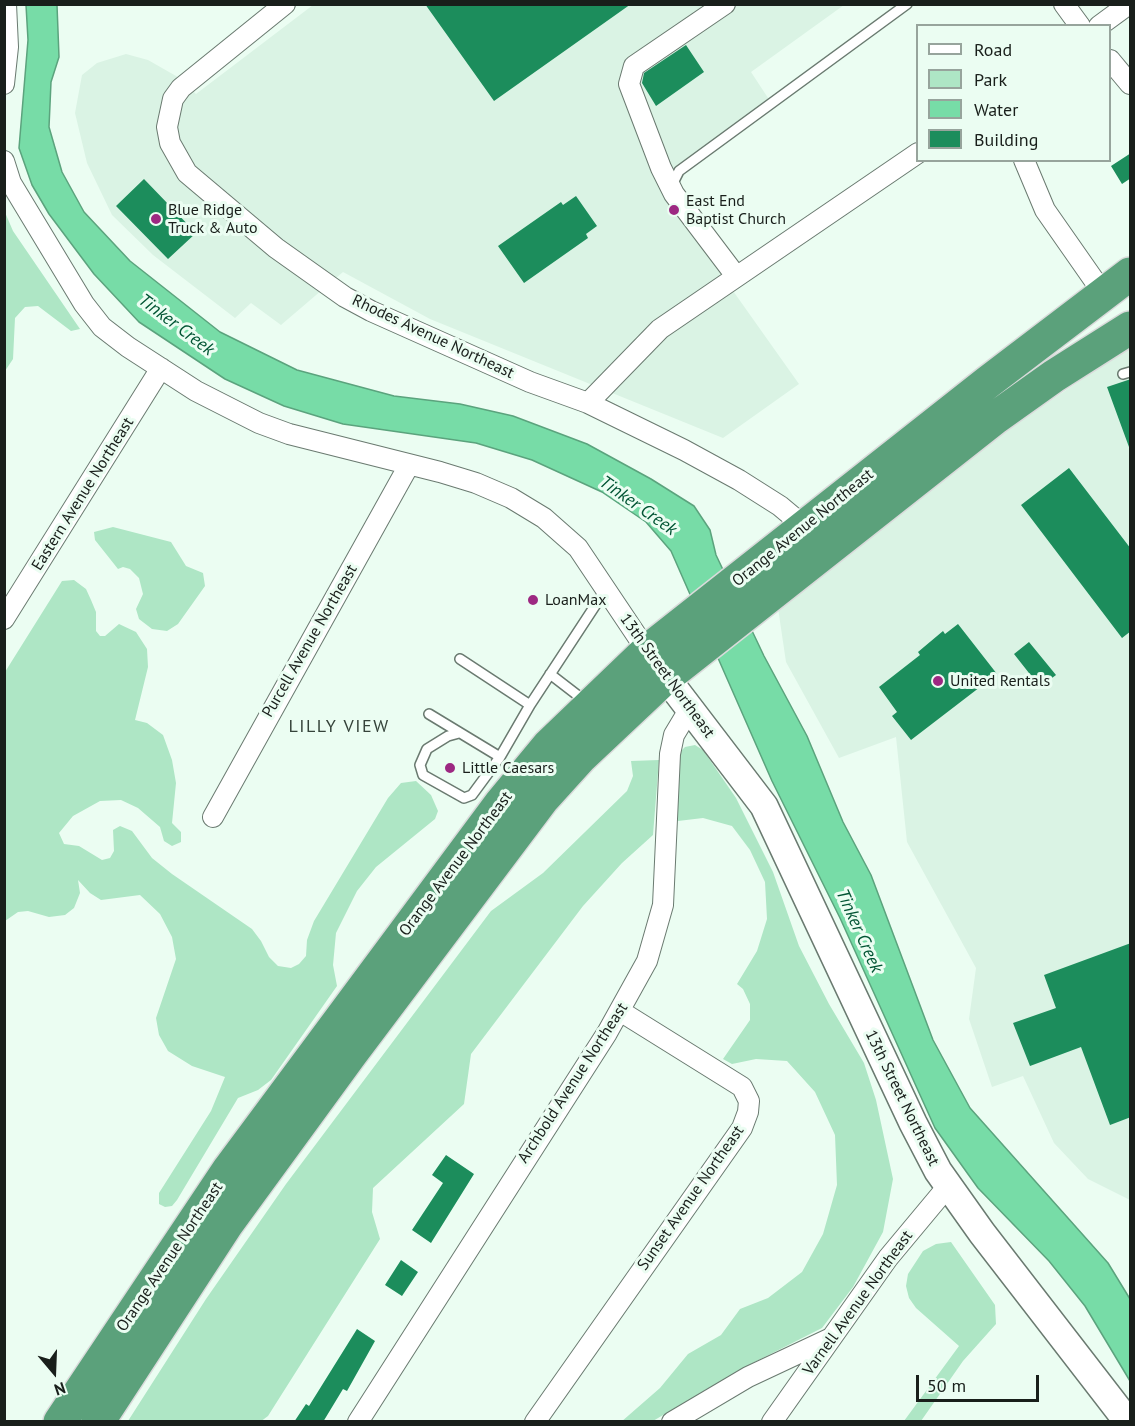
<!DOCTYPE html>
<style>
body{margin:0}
#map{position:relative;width:1135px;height:1426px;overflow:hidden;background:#ebfdf2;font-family:"PT Sans",sans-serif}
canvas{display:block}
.frame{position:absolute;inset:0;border:6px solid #191f1b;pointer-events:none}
.legend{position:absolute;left:916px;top:24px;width:195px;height:138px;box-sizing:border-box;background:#ebfdf2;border:2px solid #97a49c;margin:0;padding:8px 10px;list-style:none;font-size:18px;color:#191f1b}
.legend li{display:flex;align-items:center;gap:12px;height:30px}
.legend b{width:30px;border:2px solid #97a49c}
.north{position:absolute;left:24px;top:1342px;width:60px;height:60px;-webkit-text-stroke:4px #ebfdf2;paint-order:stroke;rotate:161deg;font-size:16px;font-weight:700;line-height:24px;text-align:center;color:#191f1b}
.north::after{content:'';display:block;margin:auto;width:21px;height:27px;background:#191f1b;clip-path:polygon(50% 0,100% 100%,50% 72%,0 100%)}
.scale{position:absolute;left:916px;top:1375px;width:123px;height:27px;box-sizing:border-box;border:3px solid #191f1b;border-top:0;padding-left:8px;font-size:18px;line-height:21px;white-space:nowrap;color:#191f1b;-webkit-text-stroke:4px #ebfdf2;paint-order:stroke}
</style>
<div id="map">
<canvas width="1135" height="1426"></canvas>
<div class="frame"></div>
<ul class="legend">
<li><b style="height:8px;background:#fff"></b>Road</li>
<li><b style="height:16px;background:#aee6c5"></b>Park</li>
<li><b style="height:16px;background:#77dca7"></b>Water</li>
<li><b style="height:16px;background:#1c8d5c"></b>Building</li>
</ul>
<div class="north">N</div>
<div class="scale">50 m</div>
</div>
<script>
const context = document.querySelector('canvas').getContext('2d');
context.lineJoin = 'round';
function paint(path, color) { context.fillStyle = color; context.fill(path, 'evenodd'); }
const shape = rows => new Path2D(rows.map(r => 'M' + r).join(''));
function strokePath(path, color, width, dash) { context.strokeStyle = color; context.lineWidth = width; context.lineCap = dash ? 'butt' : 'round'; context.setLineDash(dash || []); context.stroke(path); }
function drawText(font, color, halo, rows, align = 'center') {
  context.font = font + ' "PT Sans",sans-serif'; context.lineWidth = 6; context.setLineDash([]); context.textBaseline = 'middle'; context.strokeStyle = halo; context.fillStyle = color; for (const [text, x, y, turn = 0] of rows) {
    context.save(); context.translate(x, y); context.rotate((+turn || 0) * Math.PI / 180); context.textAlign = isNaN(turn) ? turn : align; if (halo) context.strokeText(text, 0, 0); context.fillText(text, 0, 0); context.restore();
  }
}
const built = shape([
 [313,5,844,5,751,72,770,101,673,171,670,202,799,384,723,438,430,319,343,272,281,325,251,303,235,318,153,255,112,215,87,163,75,113,82,75,97,63,126,54,148,60,176,76,196,94],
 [1130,347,1130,1200,1088,1179,1054,1143,1023,1076,992,1087,969,1019,976,968,907,842,896,737,839,758,786,662,778,608,1004,432]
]);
const green = shape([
 [4,210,13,231,80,329,71,331,38,306,25,307,15,318,13,359,5,371],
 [113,527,171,542,186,566,203,573,205,586,178,624,167,631,152,629,139,619,136,609,143,594,139,578,130,569,123,567,118,569,95,540,94,532],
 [74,580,86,589,91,600,96,612,96,631,100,636,105,636,119,624,136,632,147,649,148,667,135,720,147,723,163,735,172,760,176,783,172,823,181,832,181,842,172,846,164,841,160,827,138,808,121,800,100,801,73,816,59,833,64,844,79,846,102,860,110,858,114,851,113,830,120,826,132,831,152,858,172,874,252,929,261,941,269,957,278,966,291,968,299,964,306,956,307,940,314,921,388,798,401,783,416,781,431,795,438,811,435,819,376,867,357,891,336,933,333,965,337,986,271,1080,258,1090,238,1098,177,1200,172,1206,165,1207,159,1204,159,1193,211,1111,225,1077,192,1066,168,1051,159,1035,156,1018,176,959,172,937,160,914,140,895,101,900,90,893,78,880,80,893,74,908,65,915,49,917,28,911,18,912,5,921,5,672,62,581],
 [695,745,703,750,736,798,773,872,799,946,829,1004,864,1063,876,1100,893,1179,883,1232,853,1287,822,1328,739,1370,653,1421,621,1422,660,1388,688,1354,721,1335,740,1309,768,1298,802,1272,823,1234,837,1185,835,1135,815,1092,787,1061,756,1059,732,1064,723,1059,750,1020,750,1004,743,989,737,984,757,951,767,919,765,882,750,850,732,826,703,818,678,821,674,813,679,753,685,747],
 [659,760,653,835,622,863,583,906,471,1054,464,1104,373,1188,372,1212,380,1239,268,1416,260,1422,128,1421,206,1299,286,1184,491,911,543,873,627,791,633,776,631,761],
 [951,1242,995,1305,996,1324,963,1361,921,1421,904,1421,959,1346,916,1308,909,1298,906,1286,908,1274,923,1251,936,1244]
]);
const water = shape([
 [26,5,57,5,59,57,51,82,49,127,62,172,84,212,130,261,220,332,297,370,394,396,460,404,513,416,587,444,651,479,694,506,710,530,716,555,764,656,807,736,843,822,871,875,933,1040,970,1108,1108,1263,1130,1299,1130,1381,1085,1306,1049,1261,978,1188,935,1128,840,918,772,781,671,551,646,522,602,492,532,460,476,443,343,424,284,406,225,379,139,322,94,274,49,214,32,185,19,148,28,40,26,5]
]);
const building = shape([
 [425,4,631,4,494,101],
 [686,45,704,72,656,106,642,83,644,73],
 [1131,153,1131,178,1122,184,1111,166],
 [144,179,196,233,168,259,116,206],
 [576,196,597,226,586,234,588,238,524,283,498,246,561,202,563,205],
 [1131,379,1131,447,1129,447,1107,387],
 [1069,468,1131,549,1131,631,1122,638,1021,505],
 [958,624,997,674,911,740,892,716,897,712,879,687,920,655,918,652,943,631,945,634],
 [1029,642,1056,675,1040,687,1014,654],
 [1131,943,1131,1117,1110,1125,1081,1047,1030,1066,1013,1023,1056,1008,1044,975],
 [446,1155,474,1174,431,1243,412,1230,443,1183,432,1175],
 [401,1260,418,1272,402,1296,385,1285],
 [357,1329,375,1341,347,1391,343,1389,323,1422,294,1422,306,1404,309,1406]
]);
const lane = shape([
 [674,188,674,181,679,171,907,4],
 [1123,374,1130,372],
 [460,659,530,705,606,589],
 [550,674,585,701],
 [429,714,500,757],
 [459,733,448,736,427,749,420,765,423,775,464,798,472,795,500,757,530,705]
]);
const street = shape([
 [285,4,181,88,173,99,167,127,170,143,187,173,276,248,345,297,371,311,530,382,588,403,684,450,739,480,780,506,811,532],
 [725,4,634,66,629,84,661,168,674,194,736,276],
 [1064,4,1080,26],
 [1099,26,1129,4],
 [1110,60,1130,84],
 [4,84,8,47,6,4],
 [1024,160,1045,210,1103,293],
 [4,161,11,183,84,304,102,327,128,347,196,391,259,423,289,434,440,472,476,483,511,498,544,518,578,548,647,651],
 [588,403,660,329,918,153],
 [4,619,161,368],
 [213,817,409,465],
 [358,1422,607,1033,647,961,663,905,670,754,674,735,689,710],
 [535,1422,742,1128,748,1112,749,1101,742,1087,620,1011],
 [672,1422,748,1377,829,1339],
 [772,1422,888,1258,948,1186]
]);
const secondary = shape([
 [654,662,764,806,913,1123,938,1171,982,1233,1128,1422]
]);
const highway = shape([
 [60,1422,229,1169,500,804,548,746,647,651,988,382,1130,274],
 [98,1422,227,1224,351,1054,542,800,581,757,665,678,995,418,1054,376,1130,328]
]);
const markers = [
 [674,210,6,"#9d2882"],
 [156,219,6,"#9d2882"],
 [533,600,6,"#9d2882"],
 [938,681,6,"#9d2882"],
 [450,768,6,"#9d2882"]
];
const poiNames = [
 ["East End",686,201],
 ["Baptist Church",686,219],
 ["Blue Ridge",168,210],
 ["Truck & Auto",168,228],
 ["LoanMax",545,600],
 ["United Rentals",950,681],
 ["Little Caesars",462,768]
];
const streetNames = [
 ["Rhodes Avenue Northeast",433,337,25],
 ["Eastern Avenue Northeast",83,494,-58],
 ["Orange Avenue Northeast",803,528,-39],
 ["Purcell Avenue Northeast",310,641,-60],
 ["13th Street Northeast",667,676,54],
 ["Orange Avenue Northeast",456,864,-53],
 ["Archbold Avenue Northeast",573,1083,-57],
 ["13th Street Northeast",902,1098,64],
 ["Sunset Avenue Northeast",691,1198,-55],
 ["Orange Avenue Northeast",170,1257,-56],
 ["Varnell Avenue Northeast",858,1303,-54]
];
const waterNames = [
 ["Tinker Creek",176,325,37],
 ["Tinker Creek",638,506,35],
 ["Tinker Creek",859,931,66]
];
const neighbourhoodNames = [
 ["LILLY VIEW",339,727]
];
paint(built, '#daf3e4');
paint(green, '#aee6c5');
paint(water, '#77dca7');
strokePath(water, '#5ba37d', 1.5);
paint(building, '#1c8d5c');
strokePath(lane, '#6a7a70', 12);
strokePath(street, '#6a7a70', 22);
strokePath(secondary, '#6a7a70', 30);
strokePath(highway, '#dadbdb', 36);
strokePath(lane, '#fff', 9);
strokePath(street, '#fff', 20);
strokePath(secondary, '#fff', 27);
strokePath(highway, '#5ba17b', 33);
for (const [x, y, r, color] of markers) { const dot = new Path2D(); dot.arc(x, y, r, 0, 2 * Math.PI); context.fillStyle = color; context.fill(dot); strokePath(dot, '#ebfdf2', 2); }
drawText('16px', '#191f1b', '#ebfdf2', poiNames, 'left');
drawText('16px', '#191f1b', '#ebfdf2', streetNames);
drawText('italic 18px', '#005433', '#ebfdf2', waterNames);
context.letterSpacing = '1.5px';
drawText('18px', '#35433a', '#ebfdf2', neighbourhoodNames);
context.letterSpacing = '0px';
</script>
